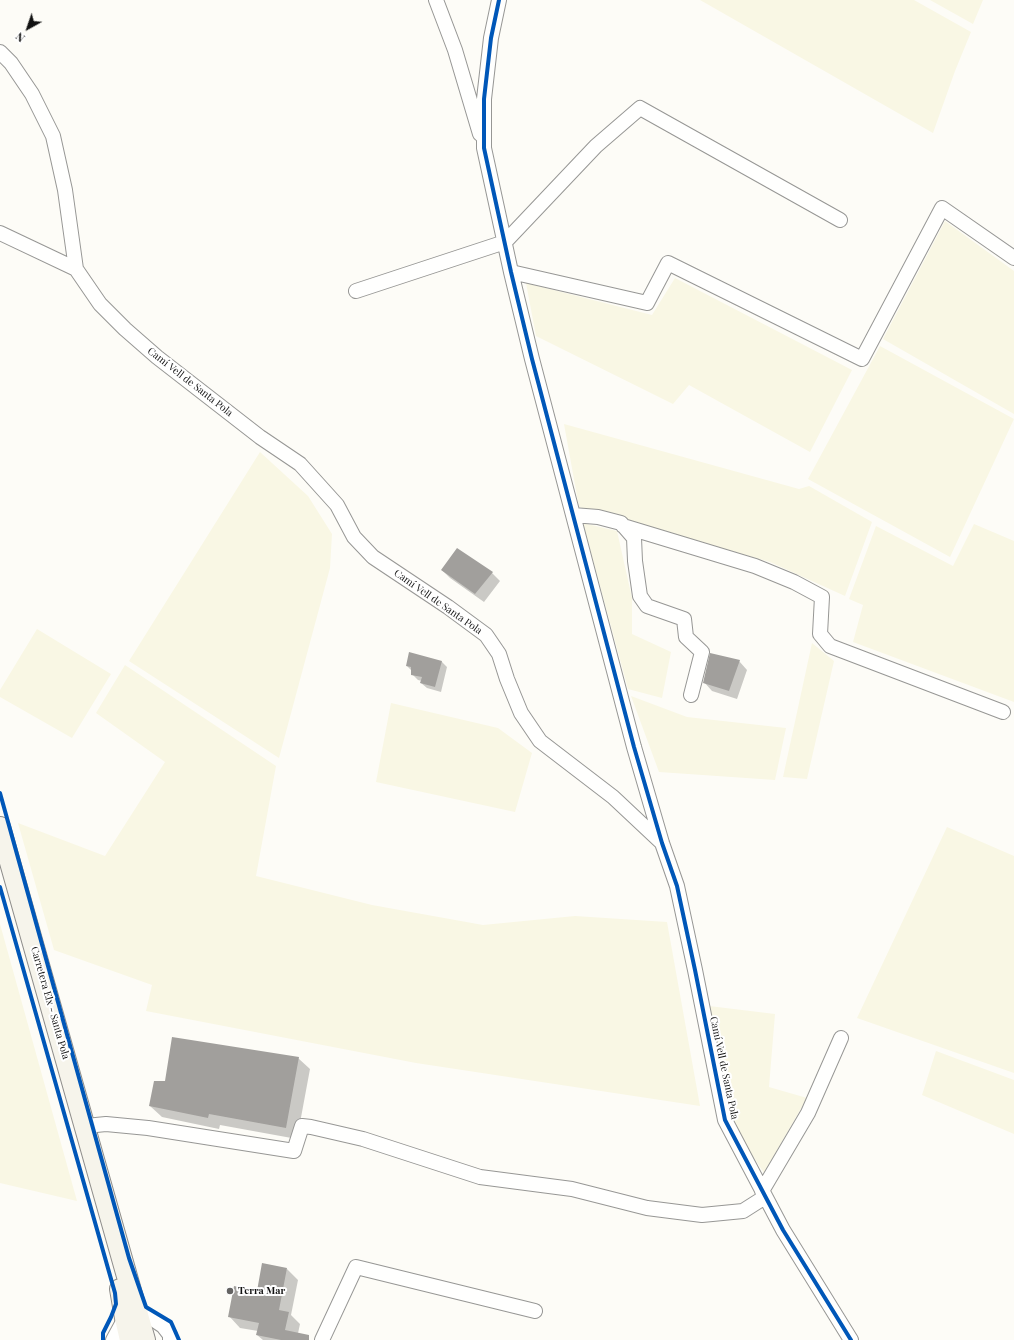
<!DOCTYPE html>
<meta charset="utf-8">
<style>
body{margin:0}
#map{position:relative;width:1014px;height:1340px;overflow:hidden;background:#fdfcf7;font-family:"Playfair Display",serif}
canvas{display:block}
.north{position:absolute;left:8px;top:8px;width:40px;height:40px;-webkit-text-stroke:3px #fff;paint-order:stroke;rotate:220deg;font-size:11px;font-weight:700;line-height:16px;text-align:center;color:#111}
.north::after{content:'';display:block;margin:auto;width:14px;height:18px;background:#111;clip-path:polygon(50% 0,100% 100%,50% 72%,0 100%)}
</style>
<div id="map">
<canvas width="1014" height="1340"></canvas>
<div class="north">N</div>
</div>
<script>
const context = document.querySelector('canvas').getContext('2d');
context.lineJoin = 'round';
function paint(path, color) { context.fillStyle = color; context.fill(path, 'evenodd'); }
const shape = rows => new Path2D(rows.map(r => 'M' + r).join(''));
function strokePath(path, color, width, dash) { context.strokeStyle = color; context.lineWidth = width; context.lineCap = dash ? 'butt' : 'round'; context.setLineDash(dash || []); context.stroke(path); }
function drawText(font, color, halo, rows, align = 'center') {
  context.font = font + ' "Playfair Display",serif'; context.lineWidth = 4; context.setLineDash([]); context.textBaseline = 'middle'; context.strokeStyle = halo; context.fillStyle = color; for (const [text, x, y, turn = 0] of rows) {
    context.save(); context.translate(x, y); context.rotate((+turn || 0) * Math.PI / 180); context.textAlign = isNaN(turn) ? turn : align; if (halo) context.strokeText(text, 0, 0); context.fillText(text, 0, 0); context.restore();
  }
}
const farmland = shape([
 [700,0,914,0,971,32,955,71,933,133],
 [930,0,983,0,973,24],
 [945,221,1014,271,1014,414,883,339],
 [675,278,852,370,810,452,689,385,673,404,536,336,526,283,652,315],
 [880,346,1014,419,950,557,808,479],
 [564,424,799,489,809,486,872,522,845,596,770,562,579,507],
 [260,452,308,496,332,534,330,568,279,758,129,661],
 [583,523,617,531,632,598,632,634,671,652,662,698,628,689],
 [974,524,1014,541,1014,702,853,642,863,605,849,599,876,526,953,566],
 [37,629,111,674,72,738,0,697,0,690],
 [812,643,834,661,807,779,783,777],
 [125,665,276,766,256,876,372,905,483,925,575,916,667,922,700,1106,416,1063,146,1011,152,985,54,950,18,823,105,856,165,762,96,713],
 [631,696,687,717,786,728,775,780,659,772],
 [391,703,498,728,532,753,515,812,376,782],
 [947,827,1014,856,1014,1073,857,1018],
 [0,924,77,1201,0,1183],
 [709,1006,775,1014,769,1087,807,1098,764,1173,736,1131],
 [936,1051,1014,1080,1014,1134,922,1095]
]);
const shadow = shape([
 [442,570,492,573,500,581,484,602,450,578],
 [739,661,747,670,737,699,712,691,704,682],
 [442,662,447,667,441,692,427,688,421,683,422,681,418,680,412,674,412,671,407,666],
 [298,1058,310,1069,297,1139,220,1125,219,1129,162,1117,150,1106,166,1082],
 [287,1269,298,1280,291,1315,300,1324,297,1338,299,1340,263,1340,257,1335,258,1331,240,1328,229,1316]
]);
const building = shape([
 [457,548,493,572,475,594,441,570],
 [409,652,442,661,435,687,420,683,422,677,411,675,411,667,406,666],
 [710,653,740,660,729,691,703,683],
 [172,1037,299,1057,286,1128,209,1114,208,1118,149,1106,154,1081,165,1081],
 [262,1263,287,1268,279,1310,289,1312,285,1330,309,1335,309,1340,281,1340,256,1335,259,1323,228,1317,234,1286,257,1291]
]);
const street = shape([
 [436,0,455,50,480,134],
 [499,0,491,38,484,99,484,148,511,272,532,359,634,747,662,843,677,886,695,970,725,1120,783,1230,851,1340],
 [0,52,11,63,32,94,53,136,65,190,76,269,100,304,125,329,157,357,260,437,300,464,337,505,354,537,373,557,448,607,486,635,499,654,507,679,521,713,540,741,613,797,662,843],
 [0,233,76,269],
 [511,272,647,303,668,263,862,359,942,208,1014,258],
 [356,291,505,242,596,146,640,108,840,220],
 [573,515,598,517,621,523,634,538,635,561,640,596,647,606,684,619,686,637,702,652,691,695],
 [623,526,755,566,794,582,822,597,820,634,830,646,1003,712],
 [86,1126,106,1124,148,1128,294,1151,302,1126,311,1127,363,1139,480,1177,572,1189,647,1208,702,1215,743,1211,765,1197],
 [762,1191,808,1113,841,1038],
 [139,1316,151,1318,163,1326,170,1335,170,1340],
 [113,1340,125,1318],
 [322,1340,356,1267,535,1311]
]);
const secondary = shape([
 [0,827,145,1340],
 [120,1289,125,1318,130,1340]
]);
const cycleway = shape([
 [499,0,491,38,484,99,484,148,511,272,532,359,634,747,662,843,677,886,695,970,725,1120,783,1230,851,1340],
 [0,793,129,1258,146,1307,171,1322,179,1340],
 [0,887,115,1293,116,1304,111,1317,103,1333,103,1340]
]);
const markers = [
 [230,1291,4,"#646362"]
];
const streetNames = [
 ["Camí Vell de Santa Pola",190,382,38],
 ["Camí Vell de Santa Pola",438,602,35],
 ["Carretera Elx - Santa Pola",50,1003,74],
 ["Camí Vell de Santa Pola",724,1068,78]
];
const poiNames = [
 ["Terra Mar",238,1291]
];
paint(farmland, '#f9f7e4');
paint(shadow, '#0003');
paint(building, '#a19f9c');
strokePath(street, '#979795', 16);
strokePath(secondary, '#8e8d8b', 22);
strokePath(street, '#fffffe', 14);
strokePath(secondary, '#f6f4eb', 20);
strokePath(cycleway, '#0057b8', 4);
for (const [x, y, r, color] of markers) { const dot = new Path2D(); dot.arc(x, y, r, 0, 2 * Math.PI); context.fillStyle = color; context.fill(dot); strokePath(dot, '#fff', 1.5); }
drawText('10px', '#111', '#fff', streetNames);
drawText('bold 10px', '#111', '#fff', poiNames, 'left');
</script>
